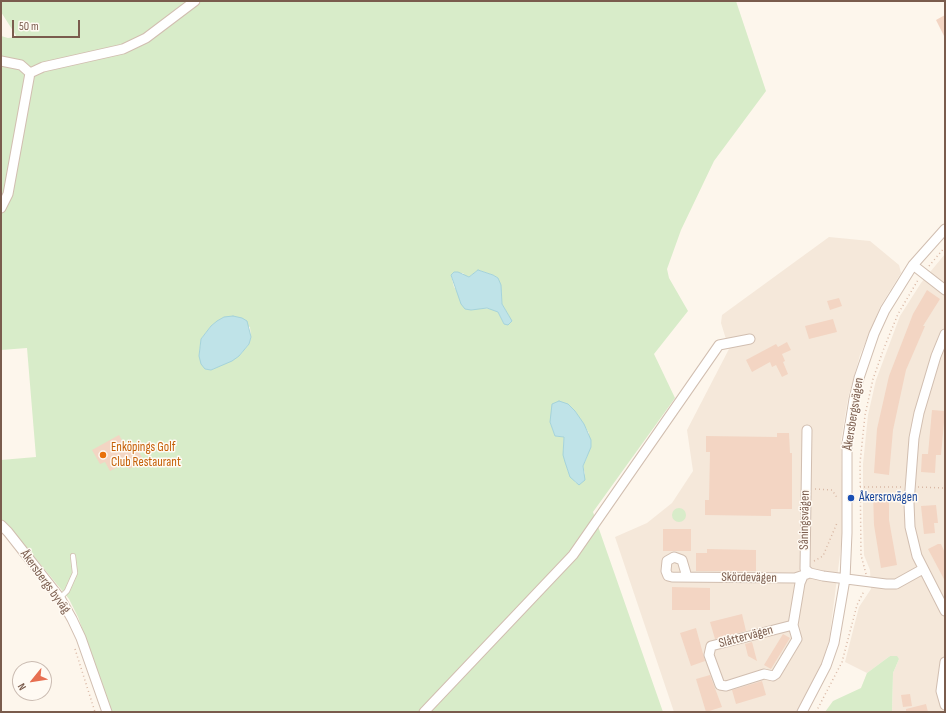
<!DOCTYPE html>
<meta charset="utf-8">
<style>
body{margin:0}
#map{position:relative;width:946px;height:713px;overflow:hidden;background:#fdf6ec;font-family:"Sofia Sans Condensed",sans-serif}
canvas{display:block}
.frame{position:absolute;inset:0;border:2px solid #7a5c4d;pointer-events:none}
.north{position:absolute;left:12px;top:661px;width:40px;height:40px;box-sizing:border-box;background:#fffaf3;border:1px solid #cabbb1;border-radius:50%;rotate:240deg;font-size:11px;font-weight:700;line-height:16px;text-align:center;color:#7a5c4d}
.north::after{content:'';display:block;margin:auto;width:14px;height:18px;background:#e76f51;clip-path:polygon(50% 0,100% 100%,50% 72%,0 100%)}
.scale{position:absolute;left:12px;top:20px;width:68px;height:18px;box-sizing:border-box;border:2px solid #7a5c4d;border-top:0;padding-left:5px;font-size:12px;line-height:14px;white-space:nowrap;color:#7a5c4d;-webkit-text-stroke:3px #fffaf3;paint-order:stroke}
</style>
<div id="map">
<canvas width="946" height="713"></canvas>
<div class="frame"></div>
<div class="north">N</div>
<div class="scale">50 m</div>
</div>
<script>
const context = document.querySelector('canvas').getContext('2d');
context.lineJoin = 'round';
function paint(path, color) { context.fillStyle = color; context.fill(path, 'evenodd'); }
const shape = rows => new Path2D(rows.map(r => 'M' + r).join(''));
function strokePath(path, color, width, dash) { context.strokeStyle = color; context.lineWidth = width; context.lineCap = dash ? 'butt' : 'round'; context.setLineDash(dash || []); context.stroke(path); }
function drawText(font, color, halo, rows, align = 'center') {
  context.font = font + ' "Sofia Sans Condensed",sans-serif'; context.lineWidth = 3; context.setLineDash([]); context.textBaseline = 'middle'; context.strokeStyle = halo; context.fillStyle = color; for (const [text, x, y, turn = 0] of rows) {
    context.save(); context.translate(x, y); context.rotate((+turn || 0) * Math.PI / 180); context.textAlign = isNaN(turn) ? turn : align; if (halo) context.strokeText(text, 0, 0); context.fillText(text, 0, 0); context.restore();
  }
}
const residential = shape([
 [829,237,870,241,899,265,901,273,880,307,870,332,860,355,848,398,841,441,843,531,829,641,822,664,797,712,674,712,615,537,647,523,672,503,693,471,687,430,729,349,721,323,722,315],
 [945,254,945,712,892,712,893,673,899,659,890,656,867,673,845,662,859,607,871,589,870,570,864,555,863,523,863,464,868,415,876,380,900,316,921,283]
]);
const green = shape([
 [1,1,736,1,766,91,714,161,681,230,667,269,669,278,688,311,654,354,675,398,593,512,663,712,112,712,78,617,69,599,9,526,1,520,1,460,36,457,27,348,1,350,1,36,8,38,17,37,1,12],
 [478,270,493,275,498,278,502,295,502,304,509,316,504,324,498,312,493,309,479,308,471,310,454,287,451,275,463,273,465,276,469,277],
 [224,317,250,327,251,337,249,344,239,356,211,370,205,369,199,356,201,339,211,326],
 [575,411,589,433,587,457,583,466,585,474,576,483,568,471,563,447,564,437,555,436,550,422],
 '672 515a7 7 0 1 1 14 0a7 7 0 1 1-14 0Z',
 [890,656,897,656,899,659,893,673,892,712,825,712,833,701,861,688,867,673]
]);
const water = shape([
 [478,270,493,275,498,278,501,285,502,304,512,321,508,325,504,324,498,312,487,308,471,310,465,309,461,304,451,275,454,272,458,272,469,277,478,270],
 [233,316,242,318,247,321,251,337,249,344,239,356,232,361,211,370,205,369,201,364,199,356,201,339,211,326,217,321,224,317,233,316],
 [559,401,568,404,575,411,584,424,591,440,591,447,583,466,585,480,579,485,570,477,565,462,563,455,564,437,555,436,550,422,552,404,559,401]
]);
const building = shape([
 [945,15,945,38,936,20],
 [927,290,940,299,923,326,925,326,906,370,893,430,889,475,874,473,877,429,889,376,913,314],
 [839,298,842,306,830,310,827,301],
 [833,319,837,332,809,339,805,326],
 [787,342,791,350,782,354,785,361,783,362,788,374,782,377,776,365,772,367,770,362,752,372,746,360,776,344,778,347],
 [932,410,945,411,941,455,936,455,935,473,921,472,922,454,928,454],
 [777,433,789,433,790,453,792,453,792,509,771,509,771,516,705,515,705,500,709,500,710,452,706,452,706,436,777,437],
 [119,435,127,449,135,445,144,461,129,469,126,463,110,471,105,462,100,464,92,450],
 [873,492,889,493,889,520,897,565,881,568,874,525],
 [936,505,938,523,934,523,935,533,924,534,921,506],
 [663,529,691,529,691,551,663,551],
 [938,544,941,544,945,553,945,581,928,549],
 [707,549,756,550,756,571,696,571,696,553,707,553],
 [672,587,710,588,710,610,672,610],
 [742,614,746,631,715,639,710,622],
 [696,628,705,661,691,666,680,633],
 [783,634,790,638,771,669,764,665],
 [752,642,757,661,748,656,745,644],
 [710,675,722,707,706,712,696,679],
 [762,681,766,695,736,704,732,690],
 [910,694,912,706,903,707,901,695],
 [926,704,928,712,906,712,906,709]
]);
const path = shape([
 [929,266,945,247],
 [860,487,902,487],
 [918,487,945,488],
 [815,489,832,490,838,499],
 [814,561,823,556,837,523],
 [866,574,861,555,860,463,865,415,873,379,884,348,898,314,918,280],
 [75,649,95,712],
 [816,712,842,662,857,605,864,591]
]);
const service = shape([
 [60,598,67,591,75,573,73,556]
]);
const minor = shape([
 [1,61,21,65,30,73],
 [30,73,43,67,123,49,146,38,195,1],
 [1,208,8,194,30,73],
 [913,265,945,290],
 [945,334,936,356,919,413,914,438,909,503,910,527,917,556,945,611],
 [807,430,805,569,810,573,823,576,886,584,896,584,923,569],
 [1,525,8,532,60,598,72,619,81,638,107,712],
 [687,577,682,560,674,557,667,561,666,571,668,576,672,577,795,578,807,574],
 [793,625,797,639,776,674,773,676,764,674,726,686,720,685,709,655,711,646,793,625,800,583,803,576],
 [945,662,941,691,945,705],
 [424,712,573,555,719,345,750,339],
 [802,712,826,666,834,643,845,579,847,533,847,443,854,399,859,378,874,334,885,310,913,265,945,229]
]);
const markers = [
 [103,455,4,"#e8710a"],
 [851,498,4,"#1a4fb4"]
];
const streetNames = [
 ["Åkersbergsvägen",854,414,-81],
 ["Såningsvägen",805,520,-89],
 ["Skördevägen",749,578,1],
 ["Åkersbergs byväg",45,582,54],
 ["Slåttervägen",746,637,-15]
];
const foodNames = [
 ["Enköpings Golf",111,448],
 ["Club Restaurant",111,463]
];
const transitNames = [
 ["Åkersrovägen",859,498]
];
paint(residential, '#f5e8da');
paint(green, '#d8ecc9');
paint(water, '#bfe3e8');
strokePath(water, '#a5d3da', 1);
paint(building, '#f3d5c3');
strokePath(service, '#d1beb0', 6);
strokePath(minor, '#d1beb0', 11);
strokePath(path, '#d9b8a5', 1.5, [1, 3]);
strokePath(service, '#fff', 4.5);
strokePath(minor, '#fff', 9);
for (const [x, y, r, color] of markers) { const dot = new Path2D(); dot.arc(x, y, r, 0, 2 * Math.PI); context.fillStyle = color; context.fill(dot); strokePath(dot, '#fffaf3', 1.5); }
drawText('13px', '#7a5c4d', '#fffaf3', streetNames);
drawText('13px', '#c56008', '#fffaf3', foodNames, 'left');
drawText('13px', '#164399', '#fffaf3', transitNames, 'left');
</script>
